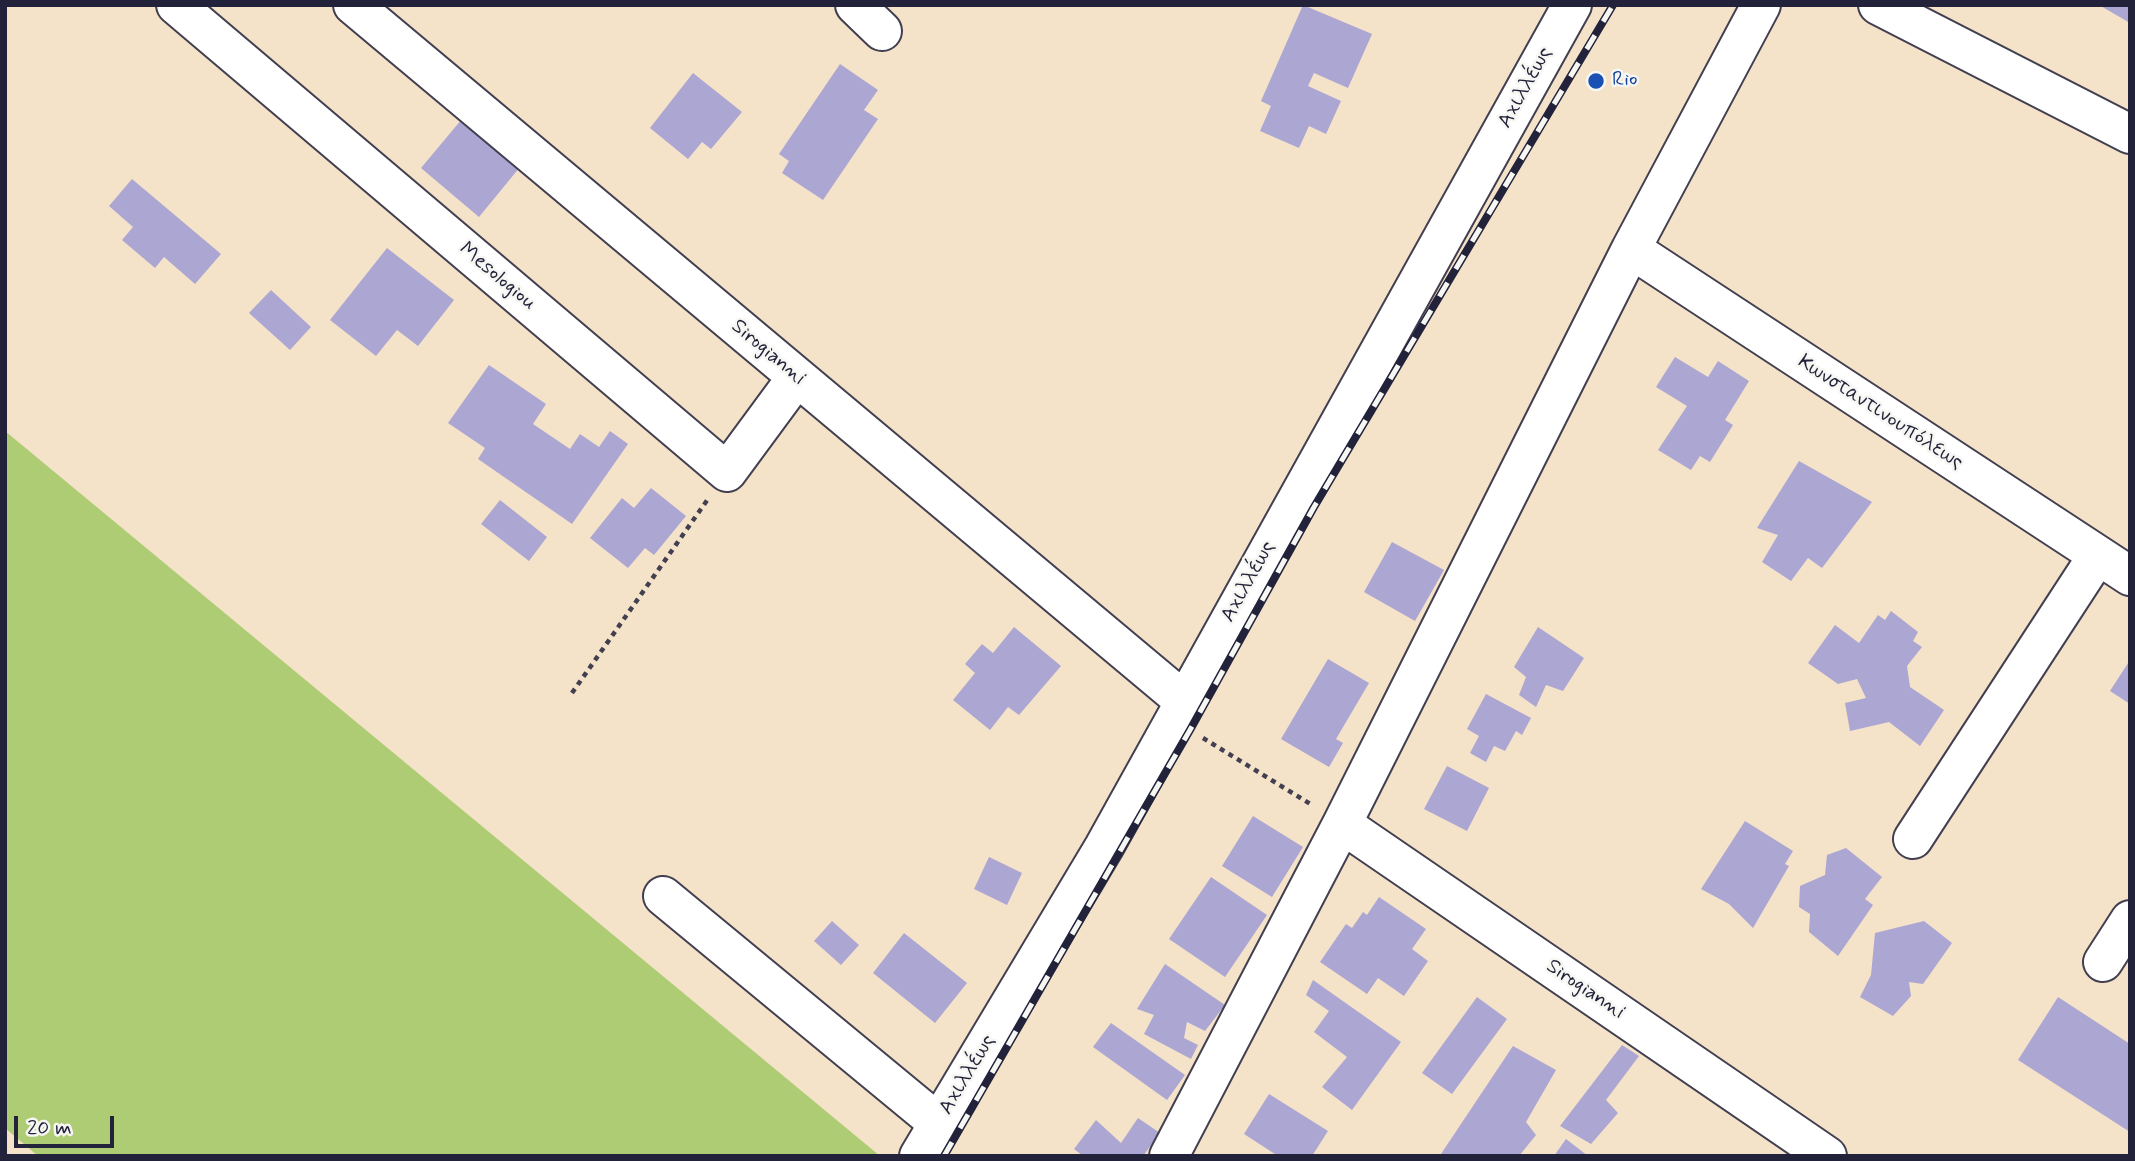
<!DOCTYPE html>
<meta charset="utf-8">
<style>
body{margin:0}
#map{position:relative;width:2135px;height:1161px;overflow:hidden;background:#f4e2c9;font-family:Mynerve,sans-serif}
canvas{display:block}
.frame{position:absolute;inset:0;border:7px solid #22223b;pointer-events:none}
.scale{position:absolute;left:14px;top:1116px;width:100px;height:32px;box-sizing:border-box;border:4px solid #22223b;border-top:0;padding-left:9px;font-size:21px;line-height:24px;white-space:nowrap;color:#22223b;-webkit-text-stroke:5px #f6f6f2;paint-order:stroke}
</style>
<div id="map">
<canvas width="2135" height="1161"></canvas>
<div class="frame"></div>
<div class="scale">20 m</div>
</div>
<script>
const context = document.querySelector('canvas').getContext('2d');
context.lineJoin = 'round';
function paint(path, color) { context.fillStyle = color; context.fill(path, 'evenodd'); }
const shape = rows => new Path2D(rows.map(r => 'M' + r).join(''));
function strokePath(path, color, width, dash) { context.strokeStyle = color; context.lineWidth = width; context.lineCap = dash ? 'butt' : 'round'; context.setLineDash(dash || []); context.stroke(path); }
function drawText(font, color, halo, rows, align = 'center') {
  context.font = font + ' Mynerve,sans-serif'; context.lineWidth = 5; context.setLineDash([]); context.textBaseline = 'middle'; context.strokeStyle = halo; context.fillStyle = color; for (const [text, x, y, turn = 0] of rows) {
    context.save(); context.translate(x, y); context.rotate((+turn || 0) * Math.PI / 180); context.textAlign = isNaN(turn) ? turn : align; if (halo) context.strokeText(text, 0, 0); context.fillText(text, 0, 0); context.restore();
  }
}
const green = shape([
 [5,431,880,1156,38,1156,5,1128]
]);
const building = shape([
 [1303,5,1372,34,1348,88,1314,73,1308,86,1341,101,1326,134,1309,126,1299,148,1260,131,1271,106,1261,101],
 [2099,5,2130,5,2130,23],
 [840,64,878,90,864,110,878,119,823,200,782,173,789,161,779,154],
 [693,73,742,112,711,149,702,142,688,159,650,128],
 [462,119,520,167,479,217,421,168],
 [132,179,221,254,195,284,164,257,155,268,122,240,133,227,109,206],
 [387,248,454,300,418,346,397,330,376,356,330,320],
 [271,290,311,327,290,350,249,313],
 [1675,357,1708,377,1718,361,1749,381,1725,420,1733,425,1710,462,1700,456,1691,470,1658,450,1687,406,1656,387],
 [489,365,546,404,533,424,570,449,580,434,599,447,610,431,628,444,572,524,478,459,485,448,448,423],
 [1799,461,1872,502,1822,568,1808,558,1791,581,1762,562,1778,535,1757,528],
 [651,488,686,516,654,555,645,548,628,568,590,538,622,498,634,508],
 [500,500,547,537,529,561,481,524],
 [1392,542,1444,570,1415,621,1364,592],
 [1891,611,1918,632,1913,641,1922,647,1907,666,1910,687,1944,710,1920,746,1889,722,1850,731,1845,703,1866,698,1857,679,1838,684,1808,663,1835,625,1859,643,1878,615,1885,620],
 [1014,627,1061,666,1019,715,1008,707,990,730,953,700,975,673,965,664,982,644,993,653],
 [1538,627,1584,658,1563,691,1546,685,1536,707,1519,695,1526,677,1514,667],
 [1328,659,1369,683,1336,739,1343,743,1329,767,1281,739],
 [2130,660,2130,704,2110,691],
 [1486,694,1531,718,1522,735,1516,731,1505,751,1494,746,1486,762,1470,753,1479,736,1467,729],
 [1447,766,1489,788,1467,831,1424,809],
 [1253,816,1303,847,1272,897,1222,866],
 [1745,821,1793,851,1785,864,1789,866,1753,928,1729,904,1701,889],
 [1846,848,1882,877,1865,899,1873,905,1838,956,1809,932,1810,914,1799,907,1800,886,1825,875,1827,855],
 [989,857,1022,873,1007,905,974,889],
 [1211,877,1267,915,1225,977,1169,939],
 [1379,897,1426,929,1412,949,1428,961,1404,996,1378,978,1367,994,1320,962,1346,924,1352,928,1363,912,1367,915],
 [832,921,859,945,841,965,814,941],
 [1924,921,1952,943,1923,984,1909,982,1911,996,1893,1016,1860,997,1871,975,1875,933],
 [904,933,967,983,935,1023,873,973],
 [1165,964,1225,1005,1205,1031,1187,1022,1184,1038,1198,1045,1191,1059,1144,1034,1154,1015,1137,1009],
 [1313,980,1401,1042,1352,1110,1322,1087,1347,1057,1314,1032,1329,1011,1306,995],
 [1477,997,1507,1019,1452,1094,1422,1073],
 [2058,997,2130,1044,2130,1132,2018,1060],
 [1111,1023,1185,1075,1167,1100,1093,1047],
 [1622,1045,1639,1056,1606,1100,1618,1113,1591,1144,1560,1126],
 [1513,1046,1556,1070,1526,1122,1536,1135,1519,1156,1443,1156,1441,1154],
 [1269,1094,1328,1131,1312,1156,1278,1156,1244,1134],
 [1138,1118,1160,1133,1143,1156,1083,1156,1074,1149,1096,1120,1121,1143],
 [1566,1139,1588,1156,1554,1156]
]);
const path = shape([
 [572,693,708,499],
 [1203,738,1312,805]
]);
const minor = shape([
 [176,5,727,472,797,377],
 [353,5,1183,700],
 [855,5,882,31],
 [1878,5,2130,134],
 [1631,249,2130,576],
 [1342,824,1827,1156],
 [1913,839,2098,555],
 [663,896,938,1123],
 [2103,962,2130,920],
 [919,1156,1104,847,1572,5],
 [1169,1156,1342,824,1631,249,1761,5]
]);
const rail = shape([
 [944,1156,1190,730,1314,507,1613,5]
]);
const markers = [
 [1596,81,9,"#1a4fb4"]
];
const transitNames = [
 ["Rio",1612,81]
];
const streetNames = [
 ["Αχιλλέως",1526,88,-61],
 ["Mesologiou",497,277,40],
 ["Sirogianni",768,353,40],
 ["Κωνσταντινουπόλεως",1880,413,33],
 ["Αχιλλέως",1249,582,-61],
 ["Sirogianni",1585,990,34],
 ["Αχιλλέως",968,1075,-59]
];
paint(green, '#adcc73');
paint(building, '#aca6d3');
strokePath(minor, '#423f50', 42);
strokePath(path, '#423f50', 4.5, [5, 5]);
strokePath(minor, '#fff', 38);
strokePath(rail, '#22223b', 8);
strokePath(rail, '#f6f6f2', 5, [16]);
for (const [x, y, r, color] of markers) { const dot = new Path2D(); dot.arc(x, y, r, 0, 2 * Math.PI); context.fillStyle = color; context.fill(dot); strokePath(dot, '#f6f6f2', 2.5); }
drawText('21px', '#164399', '#f6f6f2', transitNames, 'left');
drawText('21px', '#22223b', '#f6f6f2', streetNames);
</script>
